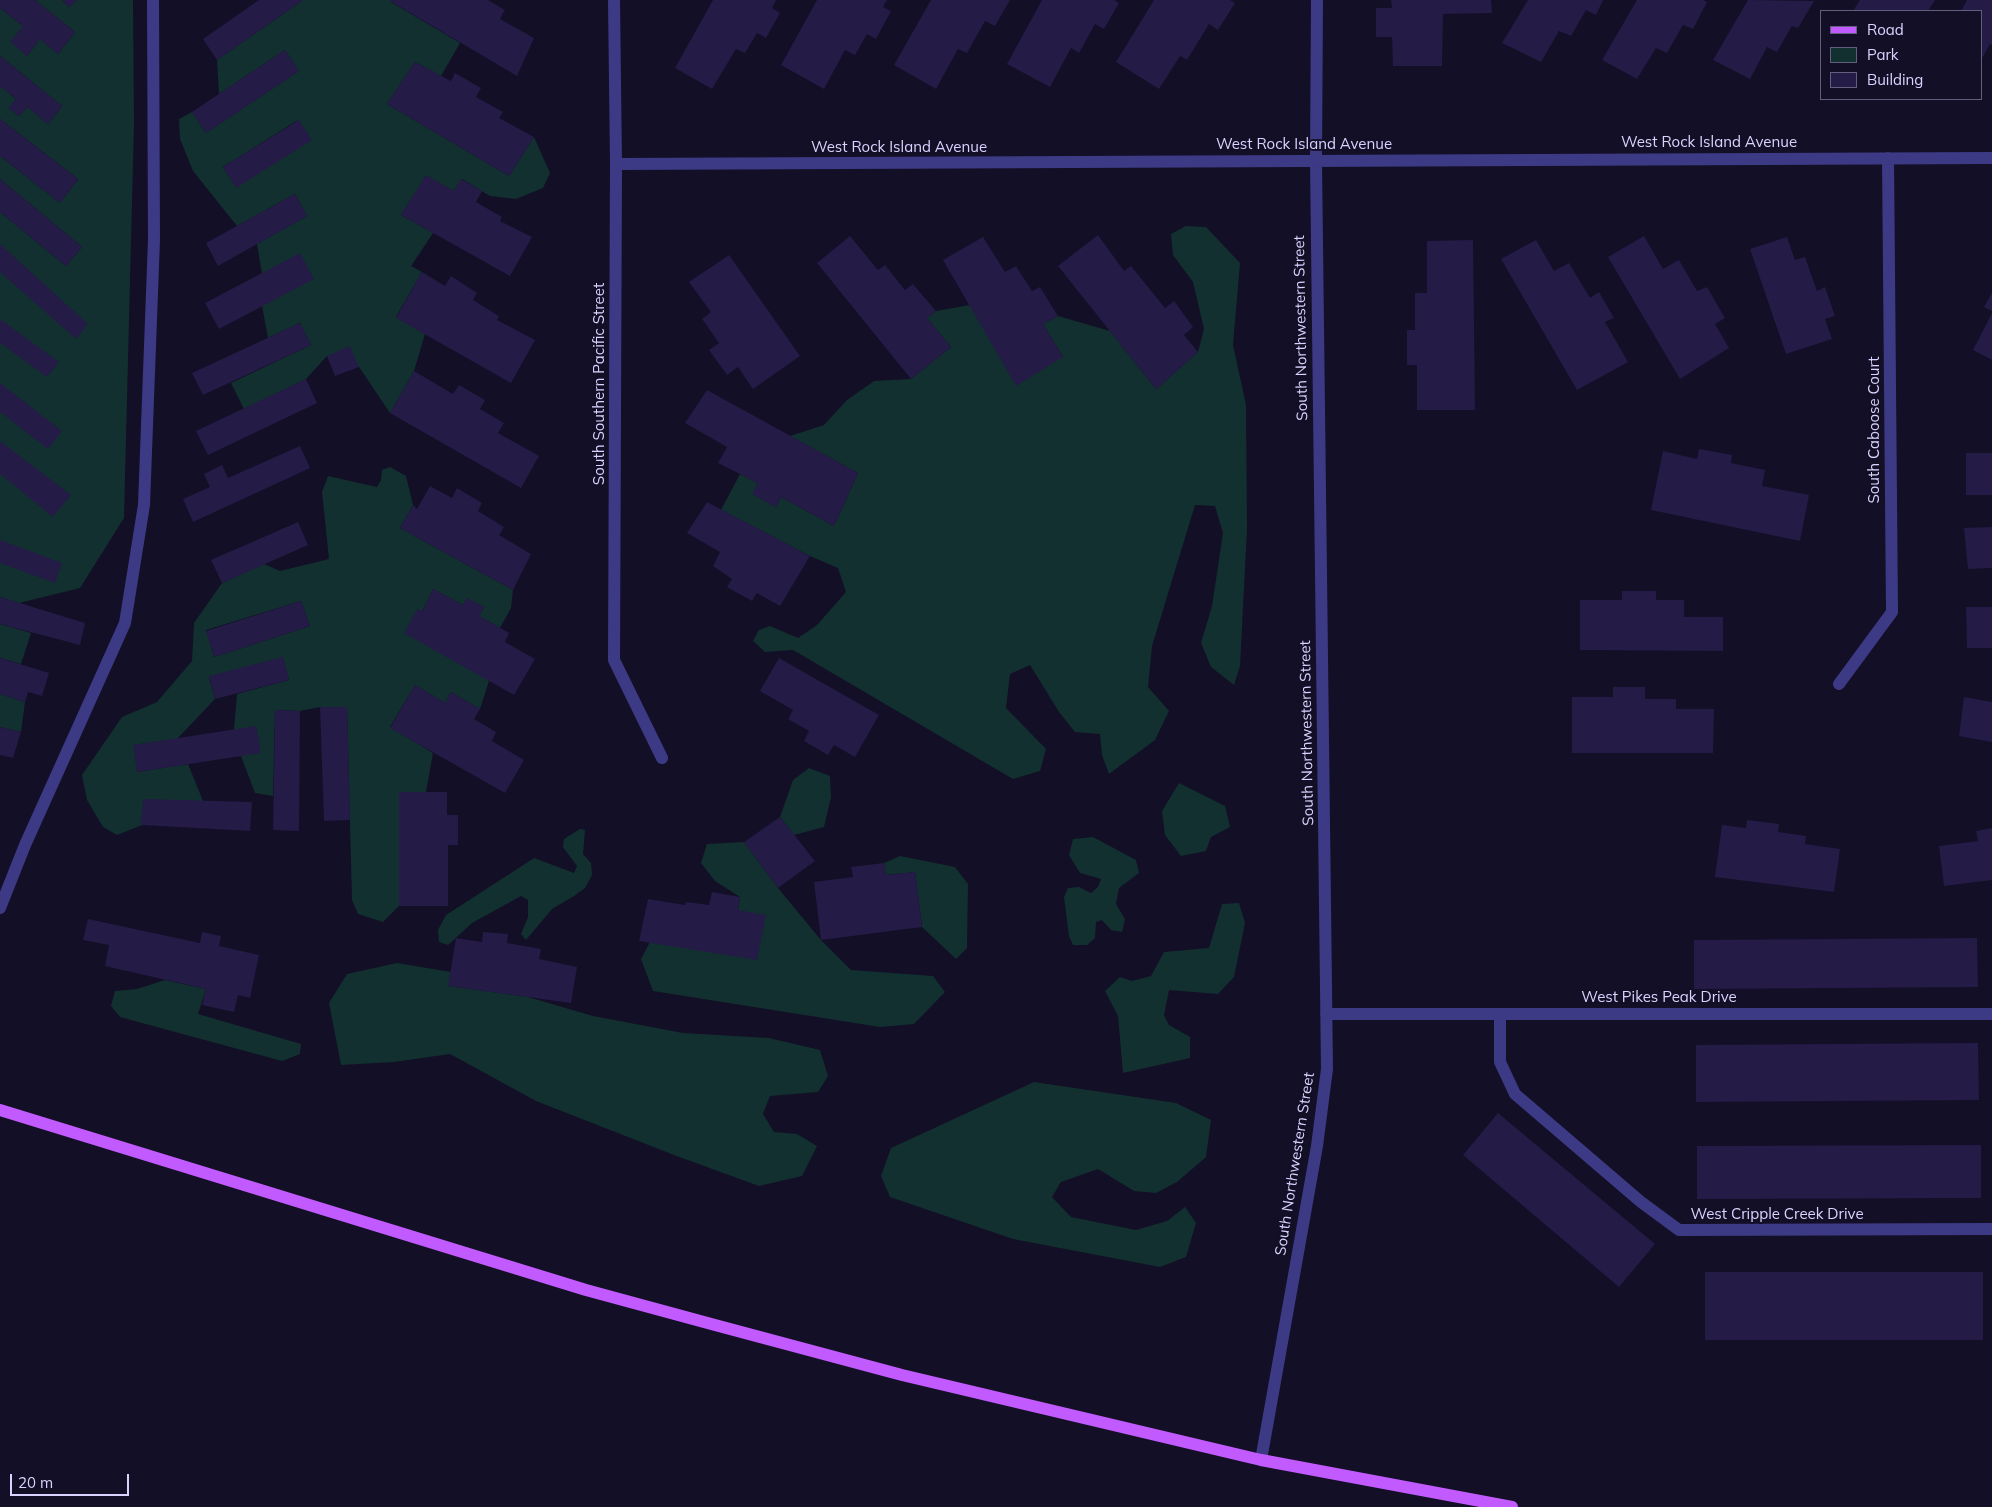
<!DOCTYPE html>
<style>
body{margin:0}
#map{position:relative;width:1992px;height:1507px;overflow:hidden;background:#130f26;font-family:Mulish,sans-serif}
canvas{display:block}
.legend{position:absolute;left:1820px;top:10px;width:162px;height:90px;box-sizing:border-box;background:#130f26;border:1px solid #625e7d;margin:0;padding:6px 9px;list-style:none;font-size:15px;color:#d9d4ff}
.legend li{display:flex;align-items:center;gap:10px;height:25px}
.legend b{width:25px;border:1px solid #625e7d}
.scale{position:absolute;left:10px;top:1474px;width:119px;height:22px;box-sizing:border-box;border:2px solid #d9d4ff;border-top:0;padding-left:6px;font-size:15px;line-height:18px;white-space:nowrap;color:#d9d4ff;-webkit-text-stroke:4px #130f26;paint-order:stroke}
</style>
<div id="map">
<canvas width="1992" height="1507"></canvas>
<ul class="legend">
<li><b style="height:6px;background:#c25bff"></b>Road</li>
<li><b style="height:14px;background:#12302f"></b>Park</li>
<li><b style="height:14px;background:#241b47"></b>Building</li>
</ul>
<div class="scale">20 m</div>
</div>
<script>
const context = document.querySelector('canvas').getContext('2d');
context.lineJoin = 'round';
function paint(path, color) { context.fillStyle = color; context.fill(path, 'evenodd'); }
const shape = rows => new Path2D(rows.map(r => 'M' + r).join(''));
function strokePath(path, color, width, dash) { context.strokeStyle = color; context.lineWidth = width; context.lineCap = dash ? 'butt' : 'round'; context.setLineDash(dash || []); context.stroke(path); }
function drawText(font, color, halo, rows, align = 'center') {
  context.font = font + ' Mulish,sans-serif'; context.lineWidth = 4; context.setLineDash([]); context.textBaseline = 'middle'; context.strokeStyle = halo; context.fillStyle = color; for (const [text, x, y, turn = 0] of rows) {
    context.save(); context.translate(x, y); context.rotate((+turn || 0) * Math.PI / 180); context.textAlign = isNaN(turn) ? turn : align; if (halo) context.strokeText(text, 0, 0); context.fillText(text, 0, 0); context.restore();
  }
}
const green = shape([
 [35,0,62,0,69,7,77,0,133,0,134,123,124,518,80,588,19,603,0,597,0,212,66,266,82,247,0,179,0,156,60,203,78,179,0,119,0,86,16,99,9,108,19,116,27,107,48,124,62,106,0,56,0,8,23,26,27,56,40,39,58,54,75,32],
 [303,0,391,0,391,2,460,43,441,76,415,62,387,104,509,176,534,137,550,173,543,188,516,199,490,196,462,179,454,191,426,176,401,215,433,233,411,266,422,272,396,317,425,334,414,371,390,413,359,367,327,356,306,379,244,409,231,383,311,345,300,323,268,338,262,306,262,274,257,244,307,216,295,194,237,226,193,171,180,139,179,119,192,112,206,133,299,71,285,50,219,94,217,60],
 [298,120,236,188,236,187,223,167],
 [1186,226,1206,227,1240,263,1233,345,1246,405,1247,529,1240,666,1234,685,1211,667,1201,643,1212,606,1223,533,1215,506,1195,505,1152,646,1148,687,1169,711,1155,740,1109,774,1102,755,1100,734,1075,732,1059,712,1030,665,1010,674,1006,708,1046,749,1040,771,1013,779,793,650,765,652,753,641,759,630,770,626,798,638,817,625,846,592,838,568,810,556,721,510,740,474,758,483,753,494,776,507,781,497,834,526,858,473,790,436,824,425,847,400,874,381,911,379,951,347,927,318,936,311,970,305,1063,357,1043,324,1058,316,1110,331,1156,389,1198,352,1204,329,1193,282,1173,255,1171,234],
 [390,467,406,476,413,505,400,528,513,590,511,608,500,628,479,616,484,607,467,599,463,605,433,589,422,612,417,609,489,681,480,709,451,692,445,703,415,685,390,727,433,753,426,792,399,792,399,906,383,922,358,914,352,900,347,707,320,707,300,711,275,710,273,796,255,793,241,756,234,730,237,694,289,680,283,658,209,677,215,699,177,739,134,745,137,772,188,764,203,801,117,835,103,827,87,800,82,775,122,717,157,702,192,661,194,623,222,583,264,564,280,571,329,559,322,492,328,476,377,487,381,480,382,470],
 [301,601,310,626,214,657,206,630],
 [0,624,31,633,21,664,0,658],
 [0,694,25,702,21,732,0,727],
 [809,768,830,776,831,797,824,827,794,835,780,817,793,780],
 [1179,783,1225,806,1230,827,1211,837,1206,851,1181,856,1165,835,1162,811],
 [580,829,585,830,583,854,591,863,592,875,585,888,574,896,552,909,526,940,521,934,528,917,528,900,521,896,472,923,448,945,439,942,438,930,446,915,534,858,574,873,577,866,563,847,564,839],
 [1093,837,1136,860,1139,873,1119,888,1116,904,1125,919,1122,932,1111,930,1102,920,1096,922,1095,938,1087,945,1073,945,1069,936,1064,897,1068,888,1079,887,1091,893,1098,887,1101,879,1080,873,1069,855,1073,839],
 [744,842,778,888,821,940,851,970,933,976,945,992,914,1024,880,1027,653,991,641,959,650,942,738,910,740,897,715,881,701,863,707,844],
 [900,856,955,867,968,884,967,948,956,959,922,927,915,872,886,875,884,863],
 [1239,903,1245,923,1234,977,1218,994,1169,990,1164,1015,1169,1025,1190,1037,1190,1058,1123,1073,1118,1016,1105,991,1120,977,1132,981,1151,976,1164,952,1209,948,1222,904],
 [397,963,451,972,449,986,528,997,593,1016,683,1033,769,1038,820,1050,828,1076,818,1092,770,1096,763,1114,774,1132,797,1134,817,1146,802,1176,759,1186,674,1155,536,1101,450,1054,394,1062,341,1065,329,1003,347,974],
 [165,980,206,989,198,1014,301,1044,300,1054,282,1061,120,1017,111,1006,115,991,137,989],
 [1034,1082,1176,1103,1211,1120,1206,1157,1177,1182,1156,1193,1134,1191,1098,1169,1061,1182,1052,1197,1071,1217,1136,1230,1167,1221,1185,1207,1196,1223,1186,1257,1160,1267,1013,1239,890,1197,881,1176,891,1148]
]);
const building = shape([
 [0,0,35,0,75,32,58,54,40,39,27,56,10,42,23,26,0,8],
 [62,0,77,0,69,7],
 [259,0,303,0,217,60,203,39],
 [391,0,488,0,505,10,500,19,534,38,517,76,390,1],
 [713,0,776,0,772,8,780,13,766,38,757,33,745,53,736,49,712,89,675,68],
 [817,0,887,0,883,7,891,11,876,39,867,34,855,55,845,50,824,89,781,65],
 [931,0,1010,0,995,26,985,21,967,53,958,49,936,89,894,65],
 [1042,0,1114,0,1119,3,1104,29,1095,24,1079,53,1071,48,1050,87,1007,64],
 [1154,0,1230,0,1235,3,1218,30,1209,24,1187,60,1180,56,1159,89,1116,62],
 [1391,0,1491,0,1492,13,1443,14,1442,66,1393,66,1392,37,1376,37,1376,8,1392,8],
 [1528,0,1603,0,1596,15,1586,10,1571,36,1559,31,1541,62,1502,43],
 [1637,0,1703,0,1707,2,1693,29,1683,25,1667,53,1656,48,1637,79,1602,60],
 [1748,0,1814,1,1798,28,1792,26,1777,52,1767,47,1750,79,1713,60],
 [1860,0,1935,0,1928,11,1853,11],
 [1967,0,1992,0,1992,45,1990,44,1981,60,1981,11,1961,11],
 [285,50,299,71,206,133,192,112],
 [0,56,62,106,48,124,27,107,19,116,8,108,16,99,0,86],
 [415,62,451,81,455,73,481,88,476,97,503,112,499,118,534,137,509,176,387,104],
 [0,119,78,179,60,203,0,156],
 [299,120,312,140,236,188,223,167],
 [426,175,454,191,461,179,482,191,476,202,502,217,500,221,532,237,510,276,401,215],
 [0,179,82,247,66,266,0,212],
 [295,194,307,216,218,266,206,243],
 [1098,235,1124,271,1131,266,1165,308,1174,301,1193,327,1184,335,1198,352,1156,389,1058,266],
 [850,236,878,270,885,265,905,290,913,284,936,311,927,318,951,347,911,379,817,263],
 [1644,236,1663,269,1679,260,1697,291,1707,287,1725,318,1715,324,1729,348,1680,379,1608,257],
 [983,237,1005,272,1016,266,1032,291,1040,287,1058,316,1043,324,1063,357,1016,386,943,260],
 [1787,237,1795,260,1805,257,1817,291,1825,287,1835,316,1825,319,1832,339,1786,354,1750,249],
 [1473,240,1475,410,1417,410,1417,365,1407,365,1407,330,1415,330,1415,293,1427,293,1427,241],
 [1536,240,1554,271,1569,263,1590,298,1599,292,1614,318,1605,322,1628,362,1577,390,1501,259],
 [0,244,88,324,76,339,0,272],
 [300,253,314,279,219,329,205,303],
 [729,255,800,356,753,389,738,367,727,375,709,350,719,343,702,319,711,312,689,282],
 [422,272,445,286,451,276,477,293,473,300,499,316,497,320,535,340,511,383,396,318],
 [1992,293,1992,311,1984,307],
 [1992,313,1992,360,1973,350],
 [0,319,59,362,47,377,0,343],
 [300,323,311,345,203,395,192,373],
 [350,346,359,367,335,376,327,356],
 [414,371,453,394,459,385,485,400,480,409,504,423,498,433,539,456,521,488,390,413],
 [306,379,317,403,208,455,196,431],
 [0,383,62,431,48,449,0,412],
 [707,390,858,473,834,526,781,497,776,507,752,494,758,483,718,463,727,447,685,423],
 [0,441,71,495,53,517,0,474],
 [300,446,310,468,193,522,183,499,210,487,204,474,222,465,228,478],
 [1699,449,1732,455,1731,463,1765,470,1762,486,1809,495,1800,541,1651,510,1663,451,1697,459],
 [1966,453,1992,453,1992,495,1966,495],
 [430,486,452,498,457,488,482,503,478,511,504,527,499,535,531,554,513,590,400,528,413,505,417,509],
 [707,502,810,556,780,606,757,593,752,601,727,587,732,579,713,566,720,552,687,533],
 [298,522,308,545,222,583,211,560],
 [1992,527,1992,568,1968,569,1964,528],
 [0,540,62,563,55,583,0,563],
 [433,589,463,605,467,598,484,607,479,616,509,633,505,642,535,659,514,695,404,633,417,609,422,612],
 [1622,591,1656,591,1656,600,1684,600,1684,617,1723,617,1723,651,1580,650,1580,600,1622,600],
 [0,597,85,623,80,645,0,624],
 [301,601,310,626,214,657,206,631],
 [1966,607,1992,607,1992,648,1967,648],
 [283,657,289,680,215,699,209,676],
 [0,658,49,673,42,696,28,692,25,702,0,694],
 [779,658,879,715,855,757,834,745,828,755,804,741,809,731,788,719,793,710,760,691],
 [415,685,445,703,451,692,480,709,474,719,496,732,492,741,524,760,505,793,390,728],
 [1613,687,1645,687,1645,699,1676,699,1676,709,1714,709,1713,753,1572,753,1572,697,1613,697],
 [1964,697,1992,702,1992,742,1959,736],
 [320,707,347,707,350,820,324,821],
 [275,710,300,711,299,831,273,830],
 [256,726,261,753,137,772,133,745],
 [0,727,21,732,13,758,0,755],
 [399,792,447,792,447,815,458,815,458,845,448,845,448,906,399,906],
 [143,799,252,802,250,831,141,825],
 [780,817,815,861,778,888,744,842],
 [1747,820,1779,824,1778,832,1806,836,1805,844,1840,849,1834,892,1715,877,1722,825,1746,828],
 [1992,828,1992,880,1944,886,1939,846,1978,841,1976,831],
 [884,863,886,875,915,872,922,927,821,940,814,882,853,877,851,867],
 [712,892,740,897,738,910,766,915,757,960,639,941,648,899,685,905,686,902,709,905],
 [88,919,200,943,202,932,221,936,219,946,259,955,250,998,238,995,234,1012,202,1005,206,989,105,966,109,945,83,940],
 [483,932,508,934,507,943,541,949,539,959,577,967,571,1003,448,986,456,938,482,942],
 [1977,938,1978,987,1694,989,1694,940],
 [1978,1043,1979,1100,1696,1102,1696,1045],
 [1498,1113,1655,1244,1619,1287,1463,1155],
 [1981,1145,1981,1198,1697,1199,1697,1146],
 [1705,1272,1983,1272,1983,1340,1705,1340]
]);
const minor = shape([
 [614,0,616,164,614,660,662,758],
 [616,164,1992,158],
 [1839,684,1892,612,1888,158],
 [0,908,25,845,125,623,144,505,154,240,153,0],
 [1326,1014,1992,1014],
 [1500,1014,1500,1062,1515,1094,1641,1202,1679,1230,1992,1229],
 [1261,1460,1317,1146,1327,1069,1316,161,1317,0]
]);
const major = shape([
 [0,1110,586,1290,715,1325,902,1375,1261,1460,1512,1507]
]);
const streetNames = [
 ["West Rock Island Avenue",1709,142],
 ["West Rock Island Avenue",1304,144],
 ["West Rock Island Avenue",899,147],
 ["South Northwestern Street",1301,328,-91],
 ["South Southern Pacific Street",599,384,-90],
 ["South Caboose Court",1874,430,-90],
 ["South Northwestern Street",1307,733,-91],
 ["West Pikes Peak Drive",1659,997],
 ["South Northwestern Street",1295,1164,-81],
 ["West Cripple Creek Drive",1777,1214]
];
paint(green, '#12302f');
paint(building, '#241b47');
strokePath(minor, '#3d3a85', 12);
strokePath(major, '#c25bff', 12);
drawText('15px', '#d9d4ff', '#130f26', streetNames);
</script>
